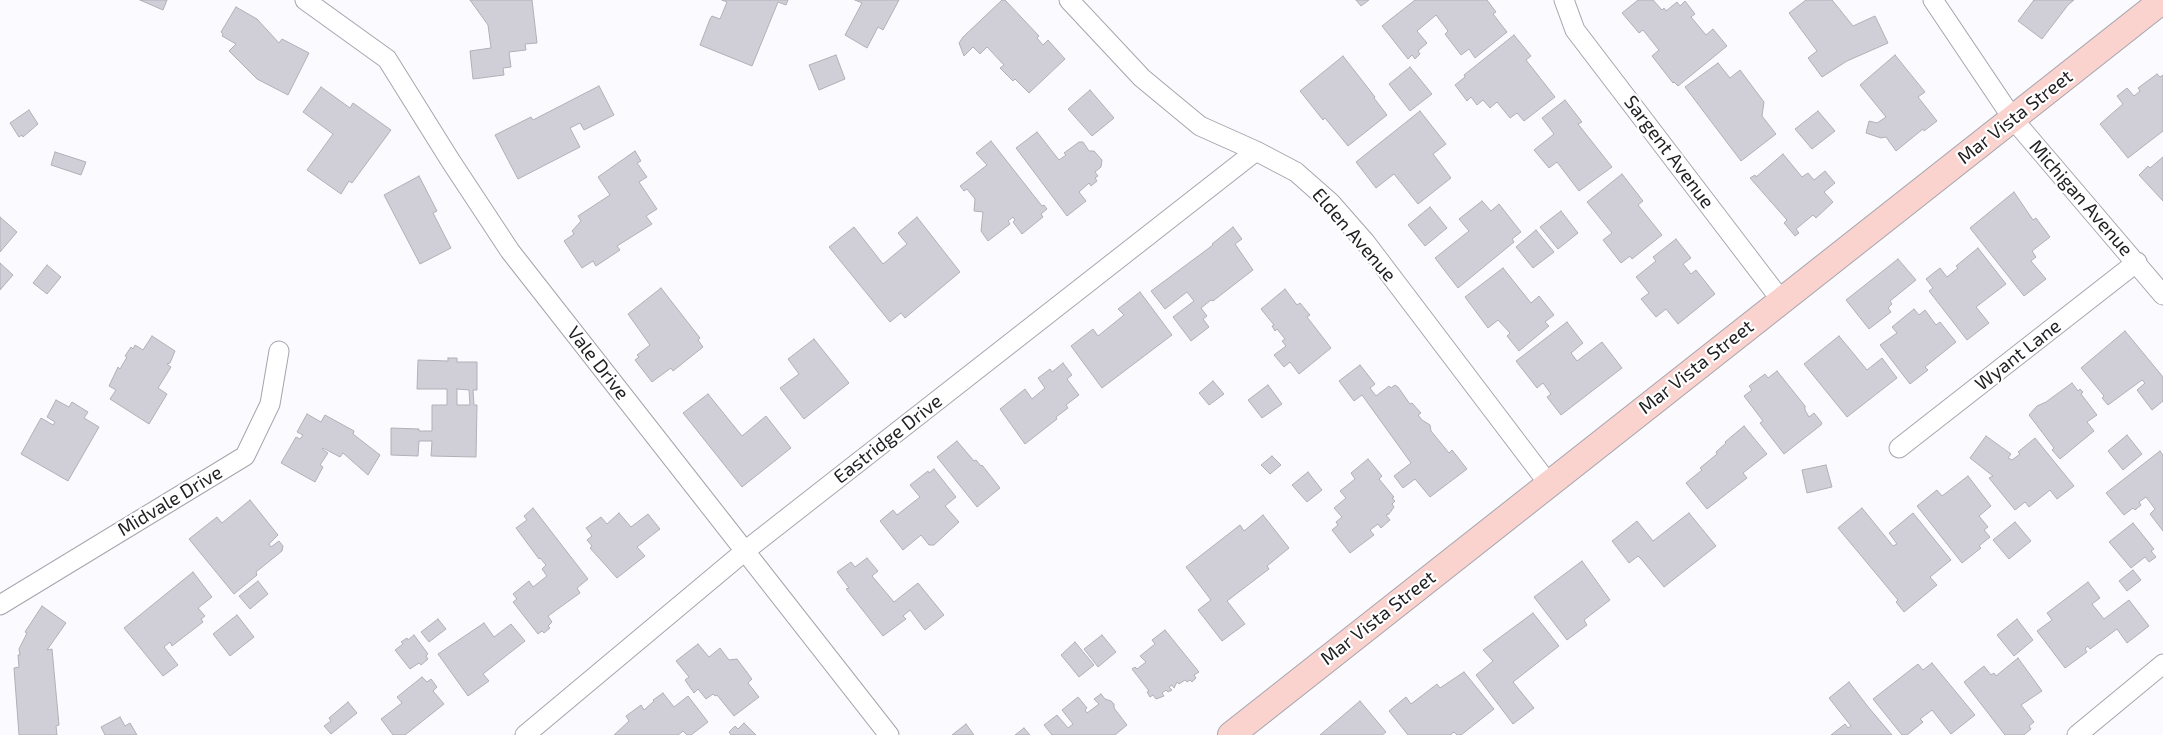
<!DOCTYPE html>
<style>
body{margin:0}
canvas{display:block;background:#fbfafe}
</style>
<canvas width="2163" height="735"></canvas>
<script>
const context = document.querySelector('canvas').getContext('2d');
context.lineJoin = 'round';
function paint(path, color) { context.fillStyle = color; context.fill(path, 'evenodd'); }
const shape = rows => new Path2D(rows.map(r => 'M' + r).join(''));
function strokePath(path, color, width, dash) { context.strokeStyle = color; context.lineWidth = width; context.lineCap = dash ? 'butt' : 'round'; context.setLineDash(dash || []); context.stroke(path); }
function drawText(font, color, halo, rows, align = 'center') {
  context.font = font + ' "Exo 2",sans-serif'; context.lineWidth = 4.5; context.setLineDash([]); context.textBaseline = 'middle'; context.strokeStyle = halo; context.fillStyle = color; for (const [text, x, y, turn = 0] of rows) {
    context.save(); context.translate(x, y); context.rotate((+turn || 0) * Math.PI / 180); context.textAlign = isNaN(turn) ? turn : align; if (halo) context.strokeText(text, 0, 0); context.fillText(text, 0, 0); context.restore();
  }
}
const building = shape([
 [140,0,167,0,163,10,140,0],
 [470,0,532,0,537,43,525,44,526,50,509,52,511,67,503,68,504,75,473,79,470,51,491,48,488,25,470,0],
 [722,0,788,0,786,5,778,2,752,66,700,45,710,19,712,16,720,19,727,2,722,0],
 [855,0,899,0,883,30,878,27,867,48,845,35,862,3,855,0],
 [1002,0,1005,0,1039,36,1037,38,1043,45,1048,40,1065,59,1029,93,1015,79,1013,81,1000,68,1004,65,987,47,980,54,973,47,964,56,959,43,963,37,1002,0],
 [1356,0,1369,0,1361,6,1356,0],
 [1415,0,1487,0,1496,12,1493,14,1507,32,1475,58,1469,49,1461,55,1445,34,1448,31,1436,15,1417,31,1427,43,1418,51,1420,54,1415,59,1412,55,1408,59,1382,26,1415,0],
 [1638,0,1653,0,1662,10,1664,8,1666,11,1677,2,1680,6,1685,1,1695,14,1691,17,1706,35,1713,29,1727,46,1678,86,1674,82,1673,83,1652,56,1659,50,1643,30,1639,33,1622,13,1638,0],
 [1806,0,1832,0,1853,26,1875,16,1888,43,1847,61,1822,77,1808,58,1817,51,1789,13,1806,0],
 [2034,0,2033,0,2074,0,2068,5,2042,39,2018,21,2034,0],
 [236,7,257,19,279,43,282,39,309,53,288,95,257,79,229,51,236,44,222,36,223,34,221,32,236,7],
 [1514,35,1531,56,1526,60,1555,97,1524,121,1517,113,1510,118,1497,102,1490,108,1483,100,1477,105,1471,97,1467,101,1455,85,1465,77,1464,75,1514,35],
 [836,55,845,79,819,90,809,65,836,55],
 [1895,55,1925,92,1918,97,1937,121,1924,131,1923,129,1896,151,1886,137,1881,138,1866,133,1869,121,1877,123,1886,117,1860,85,1895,55],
 [1343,56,1375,97,1374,98,1387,115,1348,146,1325,118,1323,120,1300,91,1343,56],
 [1718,63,1730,78,1740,70,1764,102,1762,116,1776,134,1741,161,1685,87,1718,63],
 [1410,67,1432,94,1410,111,1389,84,1410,67],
 [2157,74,2160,77,2163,75,2163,131,2128,158,2100,124,2123,104,2117,96,2127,88,2134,96,2140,91,2138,88,2157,74],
 [599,86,614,115,584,130,580,123,570,128,580,147,518,179,495,135,531,117,533,120,599,86],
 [321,87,350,108,353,103,391,130,352,183,349,181,341,194,307,170,333,134,303,112,321,87],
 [1090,90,1114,118,1092,136,1068,109,1090,90],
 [1565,100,1582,122,1578,124,1612,167,1579,191,1557,162,1549,168,1534,150,1554,134,1542,118,1565,100],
 [29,110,38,124,23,137,22,135,19,137,10,123,29,110],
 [1420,111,1446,144,1433,154,1451,178,1418,204,1394,174,1376,188,1356,162,1420,111],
 [1818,111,1835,131,1812,149,1795,129,1818,111],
 [1037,132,1059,160,1066,155,1064,153,1079,142,1083,142,1089,151,1094,151,1102,160,1101,167,1095,172,1098,176,1095,178,1097,181,1091,186,1089,183,1079,192,1086,201,1067,216,1016,148,1037,132],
 [991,141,1042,206,1044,205,1047,209,1041,214,1043,217,1022,234,1013,222,1015,220,1013,217,1008,221,1010,224,988,241,981,231,983,212,974,211,975,199,967,189,964,191,960,186,987,165,976,153,991,141],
 [635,151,641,161,637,163,647,177,639,182,657,209,646,216,652,224,617,246,620,250,596,266,593,261,582,268,564,241,574,234,572,231,581,221,578,216,610,195,598,177,635,151],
 [55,152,86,162,81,175,51,165,55,152],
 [1783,154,1802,177,1808,173,1814,180,1825,171,1835,183,1824,192,1833,202,1816,218,1813,215,1796,229,1799,233,1795,236,1784,223,1787,220,1750,178,1755,175,1756,177,1783,154],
 [2163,157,2163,201,2139,175,2148,166,2150,168,2163,157],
 [1622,174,1643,201,1638,205,1662,235,1632,259,1630,256,1621,263,1603,240,1612,233,1587,202,1622,174],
 [419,176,437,211,433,213,451,248,420,264,384,195,419,176],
 [2014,192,2033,220,2036,218,2050,237,2032,251,2036,257,2031,261,2046,279,2024,296,1970,228,2014,192],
 [1482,201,1491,211,1499,204,1521,232,1512,239,1514,242,1458,288,1435,258,1469,231,1459,219,1482,201],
 [1430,207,1447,228,1425,246,1408,225,1430,207],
 [1561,211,1578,233,1558,249,1540,227,1561,211],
 [0,217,17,232,0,252,0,217],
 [917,217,960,272,905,318,901,313,890,322,829,247,854,227,883,264,907,244,898,233,917,217],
 [1233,227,1242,239,1235,244,1253,270,1213,301,1211,300,1201,308,1207,316,1203,319,1209,327,1191,341,1173,317,1194,301,1187,292,1165,309,1151,291,1213,245,1212,244,1233,227],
 [1536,230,1554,252,1533,268,1516,247,1536,230],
 [1676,239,1691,258,1683,264,1691,274,1696,270,1715,294,1678,324,1666,309,1656,317,1641,299,1649,293,1636,277,1656,261,1653,257,1676,239],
 [1978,248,2006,284,1976,307,1989,323,1967,340,1929,291,1933,288,1926,279,1940,268,1947,277,1958,268,1956,266,1978,248],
 [1898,259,1916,280,1890,301,1892,304,1888,308,1891,312,1869,329,1846,300,1898,259],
 [0,263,13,275,0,290,0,263],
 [47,265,61,277,47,294,33,283,47,265],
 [1503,268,1531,303,1539,296,1554,315,1545,322,1549,326,1519,351,1507,336,1510,333,1498,320,1488,328,1465,297,1503,268],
 [661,288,700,338,698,340,703,347,673,371,671,368,652,382,635,360,639,357,637,355,650,345,628,314,661,288],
 [1285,289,1297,305,1300,303,1310,315,1307,317,1331,348,1299,374,1290,362,1284,367,1274,355,1286,346,1282,341,1285,339,1277,329,1275,331,1272,326,1274,325,1261,309,1285,289],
 [1140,292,1172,335,1102,388,1071,346,1093,329,1098,336,1124,315,1118,309,1140,292],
 [1914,309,1919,315,1925,310,1936,325,1940,322,1956,342,1925,367,1928,370,1910,384,1880,345,1897,333,1892,327,1914,309],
 [1567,322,1583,343,1571,353,1577,361,1602,342,1622,368,1561,415,1547,397,1551,394,1543,383,1537,388,1516,361,1567,322],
 [2125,331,2163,377,2163,401,2152,410,2137,390,2145,383,2142,380,2108,405,2102,398,2104,396,2081,368,2125,331],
 [152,336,175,351,170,363,167,364,171,367,158,388,167,394,149,424,110,399,116,390,109,386,118,367,120,369,127,357,125,356,131,347,133,349,135,345,143,350,152,336],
 [1839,336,1867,370,1882,358,1897,378,1847,417,1804,364,1839,336],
 [814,339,849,383,804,419,780,388,799,374,788,359,814,339],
 [448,358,457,358,457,362,477,362,477,390,473,390,474,405,477,405,476,457,431,456,432,441,419,441,418,456,391,455,391,428,419,429,419,431,432,431,432,405,447,405,447,389,417,389,418,360,448,361,448,358],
 [457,389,469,390,470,405,457,405,457,389],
 [1063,363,1072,375,1067,379,1079,395,1066,405,1068,408,1056,417,1057,419,1025,444,1000,409,1025,389,1032,399,1045,388,1038,378,1050,369,1052,372,1063,363],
 [1360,365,1375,384,1370,388,1376,396,1389,386,1391,388,1395,385,1398,387,1410,404,1412,403,1421,413,1418,415,1422,420,1430,425,1431,431,1449,453,1452,450,1467,469,1430,497,1415,479,1403,488,1394,476,1411,463,1362,395,1354,401,1339,381,1360,365],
 [1777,371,1805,406,1805,410,1809,417,1814,413,1822,423,1821,425,1784,454,1760,423,1763,421,1744,396,1752,390,1749,386,1765,374,1768,378,1777,371],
 [1213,381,1224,394,1209,405,1199,393,1213,381],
 [2072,383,2078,391,2080,389,2083,392,2081,394,2097,415,2087,422,2094,431,2060,459,2052,450,2054,448,2029,415,2037,406,2046,402,2072,383],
 [1268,385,1282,404,1262,418,1248,400,1268,385],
 [708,394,742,436,766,416,791,448,742,487,683,413,708,394],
 [56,400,69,407,72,402,88,412,84,418,99,427,68,481,21,454,41,418,53,425,55,422,47,417,56,400],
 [307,414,321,422,325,415,354,431,353,434,380,455,368,475,343,453,340,457,323,448,322,449,328,453,320,465,323,467,315,482,281,463,296,437,300,439,303,435,297,432,307,414],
 [1744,426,1767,454,1743,473,1747,478,1707,509,1686,483,1702,470,1700,468,1717,454,1716,452,1726,443,1725,442,1744,426],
 [2127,435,2142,454,2123,470,2108,451,2127,435],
 [1986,436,2011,454,2008,458,2012,460,2020,454,2018,452,2035,438,2074,486,2057,499,2050,490,2029,507,2025,502,2015,510,1989,478,1993,476,1970,458,1986,436],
 [957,441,974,461,976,460,981,466,982,465,1000,488,977,507,937,457,957,441],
 [2160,451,2163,455,2163,531,2150,514,2155,509,2146,497,2139,502,2141,505,2135,510,2133,508,2124,515,2106,493,2160,451],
 [1272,456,1281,465,1270,474,1261,465,1272,456],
 [1368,459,1382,476,1379,479,1394,497,1392,498,1395,501,1392,504,1394,507,1389,514,1386,515,1390,520,1381,528,1378,524,1370,530,1374,535,1350,553,1332,530,1338,525,1336,522,1342,517,1334,508,1346,498,1340,491,1355,479,1351,473,1368,459],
 [1826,465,1832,487,1807,493,1802,470,1826,465],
 [934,469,956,497,945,506,959,522,934,545,929,545,921,535,903,550,880,521,893,510,897,515,920,497,910,485,928,471,929,473,934,469],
 [1308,472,1322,490,1307,502,1292,485,1308,472],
 [1968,476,1991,506,1979,516,1988,527,1984,530,1990,537,1979,546,1981,548,1962,563,1917,506,1937,490,1942,496,1968,476],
 [250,500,278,535,269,544,271,547,279,541,283,546,282,551,256,572,257,575,234,594,189,539,217,517,222,523,250,500],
 [533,508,588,579,577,588,580,593,548,616,552,622,548,626,550,628,544,633,542,631,538,634,513,602,517,599,513,594,529,581,533,587,547,576,542,569,546,565,540,558,539,559,516,528,527,520,524,516,533,508],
 [1862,508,1893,546,1897,544,1889,533,1913,513,1951,560,1930,577,1937,585,1904,612,1896,602,1898,600,1838,528,1862,508],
 [619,513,631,527,648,514,660,529,637,547,645,556,617,578,590,548,592,546,587,540,592,536,586,528,601,517,607,524,619,513],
 [1689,513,1716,546,1664,587,1642,560,1638,556,1629,563,1612,541,1637,521,1653,541,1689,513],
 [1263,515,1289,548,1267,566,1269,569,1227,601,1245,624,1222,641,1198,610,1211,600,1186,567,1240,525,1244,531,1263,515],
 [2015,522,2031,541,2009,559,1993,540,2015,522],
 [2133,523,2154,549,2151,551,2156,557,2149,562,2145,557,2131,568,2109,542,2133,523],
 [867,558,878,571,872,576,894,602,918,583,944,615,925,630,910,610,903,616,906,619,883,636,846,589,849,588,837,572,851,562,855,567,867,558],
 [1582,561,1610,600,1584,620,1587,625,1567,640,1534,597,1582,561],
 [2133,570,2141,580,2127,591,2119,581,2133,570],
 [193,572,212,597,198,608,205,616,201,619,203,622,172,646,170,642,164,647,178,665,163,676,124,628,193,572],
 [258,581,268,594,250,609,239,596,258,581],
 [2088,582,2100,598,2092,604,2104,619,2129,600,2149,626,2127,643,2117,629,2090,649,2088,646,2085,649,2087,652,2065,668,2037,631,2052,620,2047,613,2088,582],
 [42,606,66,623,47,650,52,649,59,725,56,726,57,735,19,735,14,668,19,667,18,655,20,655,19,649,27,633,25,632,42,606],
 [1533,613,1559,646,1513,682,1534,708,1513,724,1476,675,1493,661,1483,650,1533,613],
 [237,615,254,637,230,656,213,634,237,615],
 [438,619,446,629,429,642,421,632,438,619],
 [2017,619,2033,640,2014,656,1997,635,2017,619],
 [484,623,494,637,511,624,525,641,483,674,489,681,468,696,438,654,484,623],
 [1165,630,1199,672,1194,675,1196,678,1192,682,1190,680,1187,682,1185,680,1179,684,1177,682,1174,688,1172,685,1169,687,1172,690,1168,692,1166,690,1162,693,1164,696,1156,699,1153,695,1150,697,1147,692,1149,691,1132,669,1135,667,1137,669,1146,662,1140,656,1155,644,1152,640,1165,630],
 [414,635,428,654,426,656,428,659,421,665,419,663,410,669,395,650,403,644,401,642,407,638,408,640,414,635],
 [1102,635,1116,652,1098,667,1084,649,1102,635],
 [1075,642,1094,665,1079,677,1061,655,1075,642],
 [698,644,709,657,720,648,729,660,737,659,752,679,748,683,759,697,734,716,717,695,715,696,713,694,706,699,698,689,694,693,685,680,689,677,676,661,698,644],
 [2018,658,2042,691,2021,705,2034,722,2029,726,2031,729,2024,735,2005,735,1964,682,1984,666,1991,675,1994,673,1996,676,2018,658],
 [1932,663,1975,715,1951,734,1932,710,1920,719,1923,722,1907,735,1902,735,1873,699,1918,664,1923,670,1932,663],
 [1464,672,1494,709,1461,735,1457,735,1454,732,1450,735,1408,735,1389,711,1406,697,1411,704,1437,684,1440,688,1464,672],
 [422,677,427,682,431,679,437,687,433,691,444,704,405,735,393,735,381,719,402,703,397,697,422,677],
 [1849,682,1869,708,1892,735,1831,735,1845,724,1848,728,1851,726,1829,698,1849,682],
 [663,693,674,707,688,696,708,722,691,735,687,735,683,731,678,735,614,735,629,721,626,716,641,705,644,710,654,701,653,700,663,693],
 [1101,694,1105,699,1111,701,1114,704,1114,708,1127,725,1115,735,1052,735,1044,725,1057,715,1068,728,1073,724,1062,710,1078,697,1087,708,1085,710,1087,713,1099,704,1094,699,1101,694],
 [1360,701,1386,732,1382,735,1320,735,1360,701],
 [348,702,357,713,331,734,324,726,331,721,329,718,348,702],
 [120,717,125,726,130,723,137,735,105,735,101,727,120,717],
 [744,723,756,735,731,735,729,732,735,726,738,729,744,723],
 [966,724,974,735,952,735,966,724],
 [1024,728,1030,735,1015,735,1024,728]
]);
const street = shape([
 [305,0,387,59,450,160,510,251,889,735],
 [1069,0,1142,78,1200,126,1256,151,1296,172,1330,202,1366,243,1548,483],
 [1564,0,1575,30,1781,300],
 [1933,0,2013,119,2163,295],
 [1899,448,2137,262],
 [0,605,245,456,270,404,279,351],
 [525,735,745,551,1256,151],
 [2077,735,2163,664]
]);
const secondary = shape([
 [1231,735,2163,0]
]);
const streetNames = [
 ["Mar Vista Street",2015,117,-38],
 ["Sargent Avenue",1669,152,53],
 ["Michigan Avenue",2081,198,49],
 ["Elden Avenue",1354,235,49],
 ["Wyant Lane",2018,355,-38],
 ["Vale Drive",598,363,52],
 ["Mar Vista Street",1696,367,-38],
 ["Eastridge Drive",888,439,-38],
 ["Midvale Drive",170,501,-31],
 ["Mar Vista Street",1378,618,-38]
];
paint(building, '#d0ced7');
strokePath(building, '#b1b0b9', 1);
strokePath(street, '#a6a5ae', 21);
strokePath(secondary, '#a6a5ae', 28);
strokePath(street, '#fff', 19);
strokePath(secondary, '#fad2ce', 26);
drawText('19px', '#1f1f22', '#fff', streetNames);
</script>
